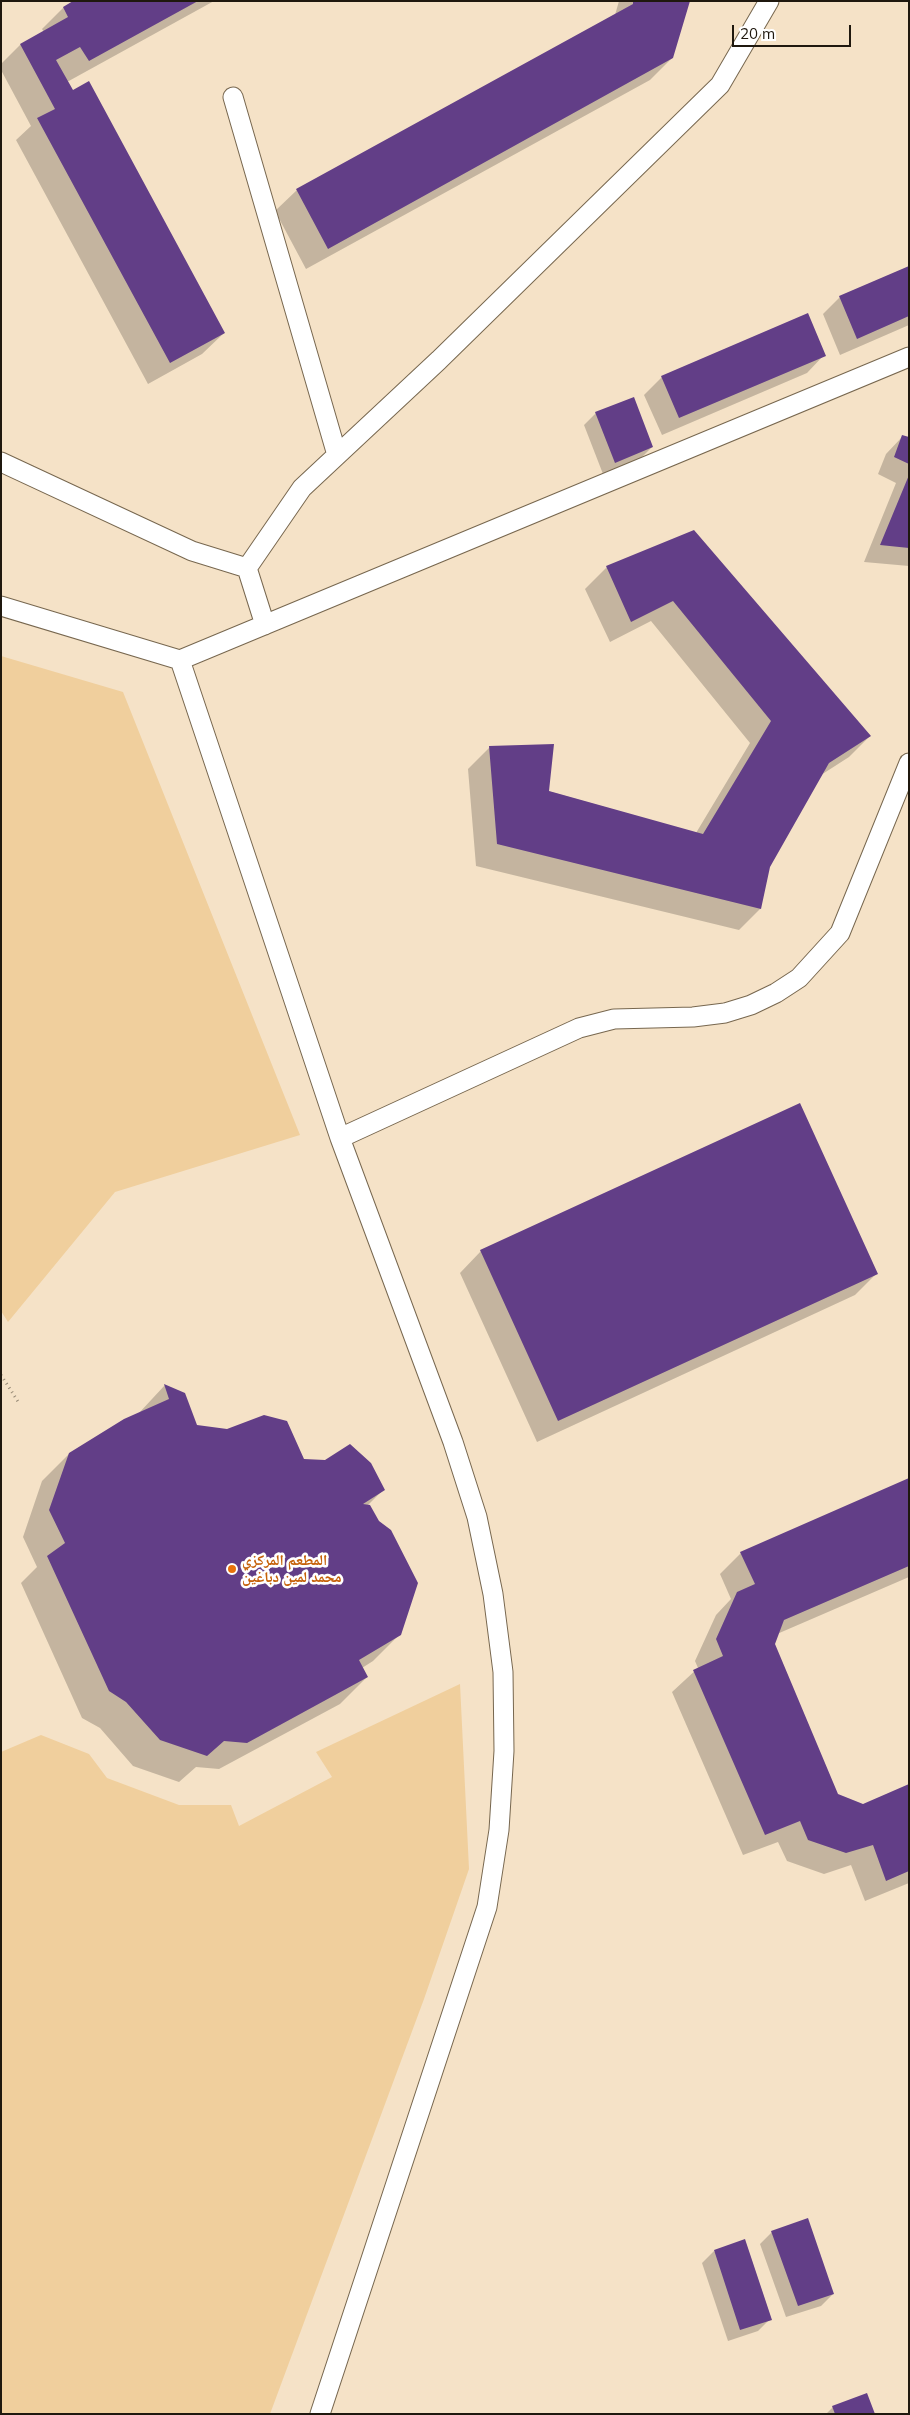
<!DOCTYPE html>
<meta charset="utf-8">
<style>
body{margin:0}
#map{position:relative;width:910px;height:2415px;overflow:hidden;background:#f5e2c7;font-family:Mulish,sans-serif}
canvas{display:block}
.frame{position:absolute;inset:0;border:2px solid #1f180e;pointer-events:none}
.scale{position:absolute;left:732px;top:25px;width:119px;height:22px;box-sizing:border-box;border:2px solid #1f180e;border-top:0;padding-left:6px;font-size:15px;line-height:18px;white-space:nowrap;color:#1f180e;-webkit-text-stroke:4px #fff;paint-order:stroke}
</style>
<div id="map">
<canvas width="910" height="2415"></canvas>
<div class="frame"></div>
<div class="scale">20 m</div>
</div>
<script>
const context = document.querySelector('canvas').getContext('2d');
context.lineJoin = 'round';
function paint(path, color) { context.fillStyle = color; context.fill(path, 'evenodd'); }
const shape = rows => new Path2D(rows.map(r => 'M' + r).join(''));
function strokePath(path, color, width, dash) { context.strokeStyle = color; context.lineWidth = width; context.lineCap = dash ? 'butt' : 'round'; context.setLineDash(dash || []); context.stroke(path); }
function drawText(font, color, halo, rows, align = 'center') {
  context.font = font + ' Mulish,"Noto Naskh Arabic",sans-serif'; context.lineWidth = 5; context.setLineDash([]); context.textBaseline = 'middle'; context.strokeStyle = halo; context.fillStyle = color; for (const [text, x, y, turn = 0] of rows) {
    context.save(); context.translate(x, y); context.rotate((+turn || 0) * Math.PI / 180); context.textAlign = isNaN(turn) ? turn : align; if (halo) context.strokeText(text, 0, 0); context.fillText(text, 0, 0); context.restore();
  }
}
const green = shape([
 [1,656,123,692,300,1135,115,1192,8,1322,1,1311],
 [460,1684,469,1869,424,1999,270,2414,1,2414,1,1752,41,1735,89,1754,107,1778,179,1805,231,1805,239,1826,332,1777,316,1752]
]);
const shadow = shape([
 [76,1,214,1,67,82,224,333,202,354,148,384,16,140,31,126,1,70,1,64,20,45,44,32,42,29,63,8],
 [619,1,688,1,672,58,650,80,306,269,275,211,297,190,615,15],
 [909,268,909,325,840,355,823,314,840,297],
 [807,315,824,355,807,373,662,435,644,395,662,377],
 [596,413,652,447,640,459,603,474,584,425],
 [903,436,909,439,909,566,864,562,896,483,878,474,886,454],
 [694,531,870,736,849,757,821,775,769,866,760,909,739,930,476,866,468,769,490,747,548,791,696,833,750,743,651,621,610,642,585,589,607,567],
 [481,1251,876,1274,855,1295,537,1442,460,1273],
 [165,1385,196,1426,303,1460,383,1490,367,1506,400,1634,373,1661,362,1668,367,1677,340,1704,219,1769,196,1767,179,1782,133,1766,100,1728,82,1718,21,1583,37,1567,23,1537,42,1481,69,1454,139,1413],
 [909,1482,909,1577,777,1634,773,1645,837,1795,863,1805,909,1785,909,1883,865,1901,851,1865,824,1874,787,1861,778,1842,743,1855,672,1692,698,1668,695,1661,716,1615,731,1599,720,1574,741,1553],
 [772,2232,833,2294,821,2306,786,2317,760,2244],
 [714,2251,770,2319,758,2331,728,2341,702,2263],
 [833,2407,874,2414,826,2414]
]);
const building = shape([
 [73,1,198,1,89,61,80,47,56,60,73,90,89,81,225,333,170,363,37,118,55,109,20,44,68,17,63,7],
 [633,1,690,1,673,58,328,249,296,189,633,4],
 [909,266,909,316,857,339,839,296],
 [808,313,826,356,679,418,661,376],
 [634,397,653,447,615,463,595,412],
 [902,435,909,437,909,464,894,457],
 [909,475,909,548,880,545],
 [694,530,871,736,829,763,770,867,761,909,497,844,489,746,554,744,549,791,703,834,771,721,673,601,631,622,606,566],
 [800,1103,878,1274,558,1421,480,1250],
 [164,1384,185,1393,197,1425,227,1429,264,1415,287,1421,304,1459,325,1460,350,1444,371,1463,385,1490,363,1504,370,1505,379,1521,391,1530,418,1583,401,1635,359,1660,368,1677,247,1743,224,1741,207,1756,160,1740,126,1702,109,1691,47,1556,65,1543,49,1510,69,1453,124,1419,169,1399],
 [909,1478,909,1566,784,1620,775,1644,838,1794,863,1804,909,1784,909,1871,886,1881,873,1845,846,1853,808,1840,800,1821,765,1835,693,1670,723,1656,716,1639,737,1592,755,1584,740,1552],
 [808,2218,834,2294,798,2306,771,2231],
 [745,2239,772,2320,740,2330,714,2250],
 [867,2393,875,2414,835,2414,832,2406]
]);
const path = shape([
 [1,1375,19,1403]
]);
const lane = shape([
 [233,97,337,455],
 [1,462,192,551,247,568],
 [247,568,302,488,439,360,720,85,769,1],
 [247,568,265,625],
 [1,606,180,660],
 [340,1138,579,1028,614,1019,693,1017,725,1013,751,1005,776,993,799,978,840,933,909,763],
 [320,2414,487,1907,499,1830,504,1751,503,1672,493,1594,477,1517,453,1442,340,1138,180,660,909,357]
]);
const markers = [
 [232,1569,5,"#e8710a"]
];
const foodNames = [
 ["المطعم المركزي",242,1560],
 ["محمد لمين دباغين",242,1577]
];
paint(green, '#f0cf9d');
paint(shadow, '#0003');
paint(building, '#623e87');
strokePath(lane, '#77674f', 21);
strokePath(path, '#948773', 3, [1, 4]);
strokePath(lane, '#fff', 19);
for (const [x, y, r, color] of markers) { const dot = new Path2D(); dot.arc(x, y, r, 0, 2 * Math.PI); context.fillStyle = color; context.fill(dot); strokePath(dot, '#fff', 2); }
drawText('bold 15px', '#c56008', '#fff', foodNames, 'left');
</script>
